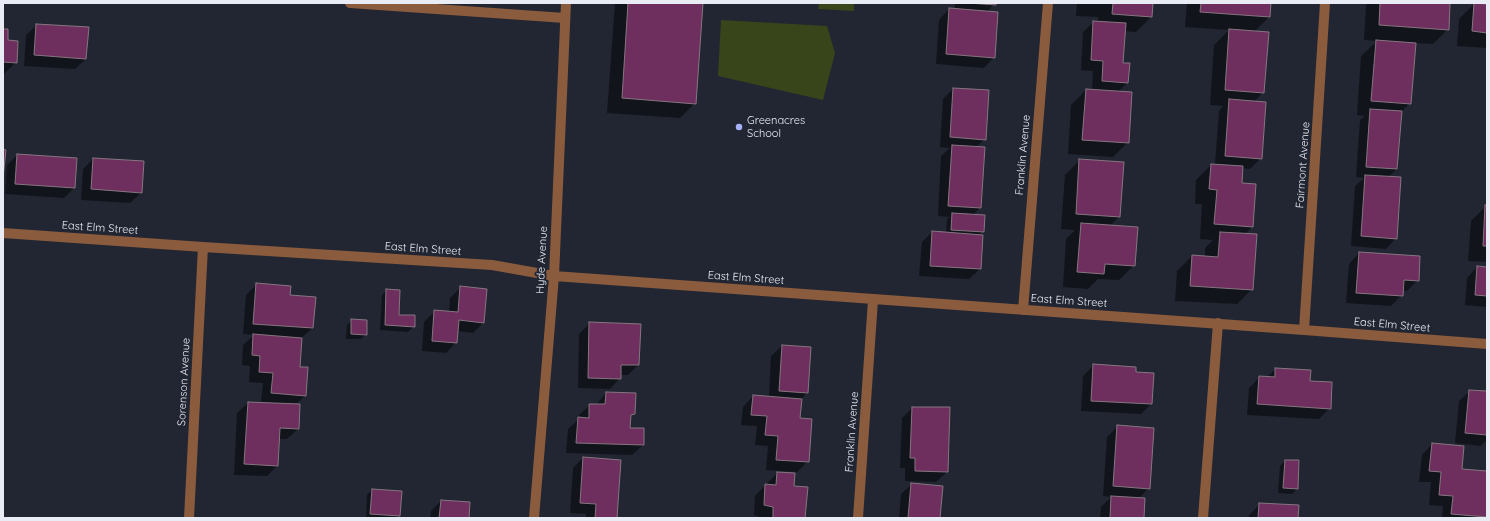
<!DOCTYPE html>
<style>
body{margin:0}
#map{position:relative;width:1490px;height:521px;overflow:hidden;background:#212632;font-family:Quicksand,sans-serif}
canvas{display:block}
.frame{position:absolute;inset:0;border:4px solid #e9ecf4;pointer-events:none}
</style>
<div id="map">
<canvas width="1490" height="521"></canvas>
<div class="frame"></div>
</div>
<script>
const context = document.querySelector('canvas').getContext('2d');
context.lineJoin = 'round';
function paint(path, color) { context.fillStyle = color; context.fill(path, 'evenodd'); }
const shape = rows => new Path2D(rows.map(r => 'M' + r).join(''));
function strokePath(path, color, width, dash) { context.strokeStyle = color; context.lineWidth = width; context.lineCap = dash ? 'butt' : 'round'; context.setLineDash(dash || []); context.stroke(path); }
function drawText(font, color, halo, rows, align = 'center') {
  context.font = font + ' Quicksand,sans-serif'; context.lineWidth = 4; context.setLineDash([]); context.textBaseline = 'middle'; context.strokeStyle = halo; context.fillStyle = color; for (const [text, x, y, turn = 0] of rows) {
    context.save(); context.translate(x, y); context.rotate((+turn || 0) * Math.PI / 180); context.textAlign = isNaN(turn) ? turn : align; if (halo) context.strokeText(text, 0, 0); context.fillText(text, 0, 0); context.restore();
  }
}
const green = shape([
 [819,3,854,3,854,11,818,9],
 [721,20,827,26,835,53,823,100,718,76]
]);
const shadow = shape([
 [615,3,702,3,695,103,680,118,607,113],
 [955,3,995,3,987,12,994,57,984,68,936,64,939,20,949,9,955,10],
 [1077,3,1152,3,1151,17,1136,32,1124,31,1122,64,1127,83,1118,92,1128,142,1113,157,1068,154,1071,105,1086,90,1092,90,1093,71,1081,70,1083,32,1094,22,1098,22,1098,17,1076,16],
 [1187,3,1270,3,1269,17,1254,32,1263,92,1254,102,1261,158,1250,169,1242,168,1241,184,1252,227,1245,234,1252,289,1237,304,1175,301,1177,271,1192,256,1205,257,1205,248,1213,240,1200,239,1202,204,1195,204,1196,180,1211,165,1215,165,1219,111,1223,106,1210,105,1214,45,1229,30,1185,27],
 [1369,3,1449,3,1448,29,1433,44,1415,43,1410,103,1400,113,1397,169,1388,177,1396,238,1386,249,1351,246,1355,186,1364,178,1356,177,1360,120,1365,116,1357,115,1361,56,1377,41,1364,40,1366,5],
 [1474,4,1487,5,1487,48,1457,46,1459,19],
 [37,25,86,59,75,69,24,66,26,35],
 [3,30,16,62,5,73,3,73],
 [953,89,985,139,976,147,980,208,972,216,983,231,979,235,980,269,969,279,919,276,922,242,932,232,946,233,947,219,950,217,938,216,941,156,950,148,940,147,943,99],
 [17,155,74,188,64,198,5,194,7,165],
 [93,159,141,193,130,203,81,200,83,169],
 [1080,160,1119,217,1110,226,1134,265,1119,280,1098,279,1088,289,1063,287,1066,239,1075,230,1061,229,1065,175],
 [1486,206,1487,206,1487,262,1468,261,1471,221],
 [1359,253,1418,280,1407,291,1402,290,1402,295,1391,306,1346,303,1349,264],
 [1477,267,1487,268,1487,307,1465,305,1467,278],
 [257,284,289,296,313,328,301,338,299,368,305,396,295,405,298,429,287,439,279,439,277,466,267,476,234,475,237,413,248,403,261,403,263,383,249,382,250,366,242,365,243,345,254,335,243,334,246,295],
 [461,287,484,322,473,333,457,331,456,342,446,353,422,351,424,322,435,311,449,312,450,298],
 [387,290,398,316,414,326,408,332,380,330,382,295],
 [352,320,366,334,361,339,346,339,347,325],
 [590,323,638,365,628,375,620,375,620,378,610,389,578,388,579,334],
 [782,346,807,393,801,399,799,419,808,461,797,472,766,470,768,446,755,445,757,426,741,425,743,407,753,396,769,397,771,356],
 [1094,365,1151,404,1141,414,1081,411,1083,376],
 [1276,369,1309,382,1330,408,1319,419,1247,415,1249,388,1260,377,1267,377],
 [1470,391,1487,392,1487,440,1481,446,1455,443,1459,401],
 [606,393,634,413,630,418,629,429,643,445,632,455,566,453,568,429,579,419,579,415,590,405,596,405],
 [912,408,947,472,936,482,905,481,905,468,900,468,902,418],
 [1117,427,1149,488,1139,498,1143,518,1100,518,1101,507,1111,497,1103,496,1107,437],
 [1432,444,1461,470,1487,472,1487,518,1442,518,1443,506,1429,505,1431,482,1419,482,1422,455],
 [583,458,616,518,586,518,586,514,570,513,573,468],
 [1285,461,1297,489,1292,494,1278,493,1280,466],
 [777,473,793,487,804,518,763,518,754,515,755,496],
 [912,484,939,518,899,518,901,494],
 [372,490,399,516,397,518,366,518,367,495],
 [441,501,468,518,430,518,431,511],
 [1260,504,1297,518,1249,518,1249,515]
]);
const building = shape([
 [628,3,703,3,696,104,622,98,628,3],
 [968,3,996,3,996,5,968,3],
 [1113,3,1153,3,1152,17,1112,14,1113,3],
 [1201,3,1271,3,1270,17,1200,12,1201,3],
 [1380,3,1450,3,1449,30,1379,25,1380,3],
 [1474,3,1487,4,1487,33,1472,31,1474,3],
 [949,8,998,12,995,58,946,54,949,8],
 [1093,21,1126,23,1123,63,1130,63,1128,83,1102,81,1103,61,1091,60,1093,21],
 [36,24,89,27,86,59,34,55,36,24],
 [3,29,8,29,8,40,18,41,17,63,3,62,3,29],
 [1229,29,1269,32,1264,93,1225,90,1229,29],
 [1376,40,1416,43,1411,104,1371,101,1376,40],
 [953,88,989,90,986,140,950,137,953,88],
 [1086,89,1132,92,1129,143,1082,140,1086,89],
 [1229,99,1266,102,1262,159,1225,156,1229,99],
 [1370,109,1402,111,1397,169,1366,167,1370,109],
 [952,145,985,147,981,208,948,206,952,145],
 [3,149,6,150,3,178,3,149],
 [17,154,77,158,75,188,15,184,17,154],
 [93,158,144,161,142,193,91,189,93,158],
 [1079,159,1124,162,1120,217,1076,214,1079,159],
 [1211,164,1243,166,1242,183,1256,184,1253,227,1214,224,1217,190,1209,189,1211,164],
 [1365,175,1401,177,1397,239,1361,236,1365,175],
 [1485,205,1487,205,1487,246,1483,246,1485,205],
 [952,213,985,215,984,232,951,230,952,213],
 [1081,223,1138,227,1135,266,1105,264,1104,274,1077,272,1081,223],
 [932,231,983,235,981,269,930,266,932,231],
 [1220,232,1257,234,1253,290,1190,286,1192,255,1218,257,1220,232],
 [1359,252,1420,256,1419,281,1404,280,1403,296,1356,293,1359,252],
 [1477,266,1487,267,1487,296,1475,295,1477,266],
 [256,283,291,286,290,295,316,297,313,328,253,324,256,283],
 [460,286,487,289,484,323,459,320,457,343,432,341,434,310,458,312,460,286],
 [386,289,400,290,399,315,415,315,415,327,385,325,386,289],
 [351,319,367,320,367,335,351,334,351,319],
 [589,322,641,324,639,365,621,365,621,379,588,378,589,322],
 [253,334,302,338,300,367,308,367,306,396,271,393,273,373,259,372,260,356,252,355,253,334],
 [782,345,811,347,808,393,779,391,782,345],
 [1093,364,1136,367,1136,372,1154,373,1152,404,1091,401,1093,364],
 [1275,368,1311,370,1310,381,1332,382,1331,409,1257,404,1259,376,1275,377,1275,368],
 [1469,390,1487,391,1487,435,1465,433,1469,390],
 [606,392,636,393,635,414,631,415,630,428,644,428,644,445,576,443,578,417,589,418,589,404,605,404,606,392],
 [753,395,802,399,800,418,812,419,809,462,776,460,778,436,765,435,767,416,751,415,753,395],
 [248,402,300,404,299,429,280,428,278,466,244,464,248,402],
 [912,407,950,407,948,472,915,471,915,458,910,458,912,407],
 [1117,425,1154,428,1150,489,1113,486,1117,425],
 [1432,443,1464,446,1462,469,1487,471,1487,517,1451,514,1453,496,1439,495,1441,472,1429,471,1432,443],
 [583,457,621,460,617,518,595,518,596,504,580,503,583,457],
 [1285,460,1299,460,1298,489,1283,488,1285,460],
 [777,472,795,473,794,486,808,487,805,518,773,518,773,507,764,505,765,484,776,485,777,472],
 [911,483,943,486,940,518,908,518,911,483],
 [372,489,402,491,400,516,370,514,372,489],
 [1111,496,1145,498,1144,518,1110,518,1111,496],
 [441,500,470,502,469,518,439,518,441,500],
 [1259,503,1299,505,1298,518,1258,518,1259,503]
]);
const street = shape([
 [350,3,565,18],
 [3,233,203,247,492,265,554,276,1304,330,1487,344],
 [1023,310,1048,3],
 [1304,330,1325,3],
 [189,518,203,247],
 [534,518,554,276,566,3],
 [858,518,873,300],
 [1203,518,1218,323]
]);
const markers = [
 [739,127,4,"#a7b1fc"]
];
const poiNames = [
 ["Greenacres",747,121],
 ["School",747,134]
];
const streetNames = [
 ["Franklin Avenue",1023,155,-85],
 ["Fairmont Avenue",1303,165,-86],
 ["East Elm Street",100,228,4],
 ["East Elm Street",423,249,4],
 ["Hyde Avenue",542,260,-87],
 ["East Elm Street",746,278,4],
 ["East Elm Street",1069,301,4],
 ["East Elm Street",1392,325,5],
 ["Sorenson Avenue",184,382,-87],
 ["Franklin Avenue",852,432,-86]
];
paint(green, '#38451a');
paint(shadow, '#0007');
paint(building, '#6f2f5e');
strokePath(building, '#857680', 1);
strokePath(street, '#8a5b3d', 10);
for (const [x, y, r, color] of markers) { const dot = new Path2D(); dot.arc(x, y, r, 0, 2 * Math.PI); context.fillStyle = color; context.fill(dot); strokePath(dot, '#212632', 1.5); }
drawText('11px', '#e9ecf4', '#212632', poiNames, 'left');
drawText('11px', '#e9ecf4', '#212632', streetNames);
</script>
